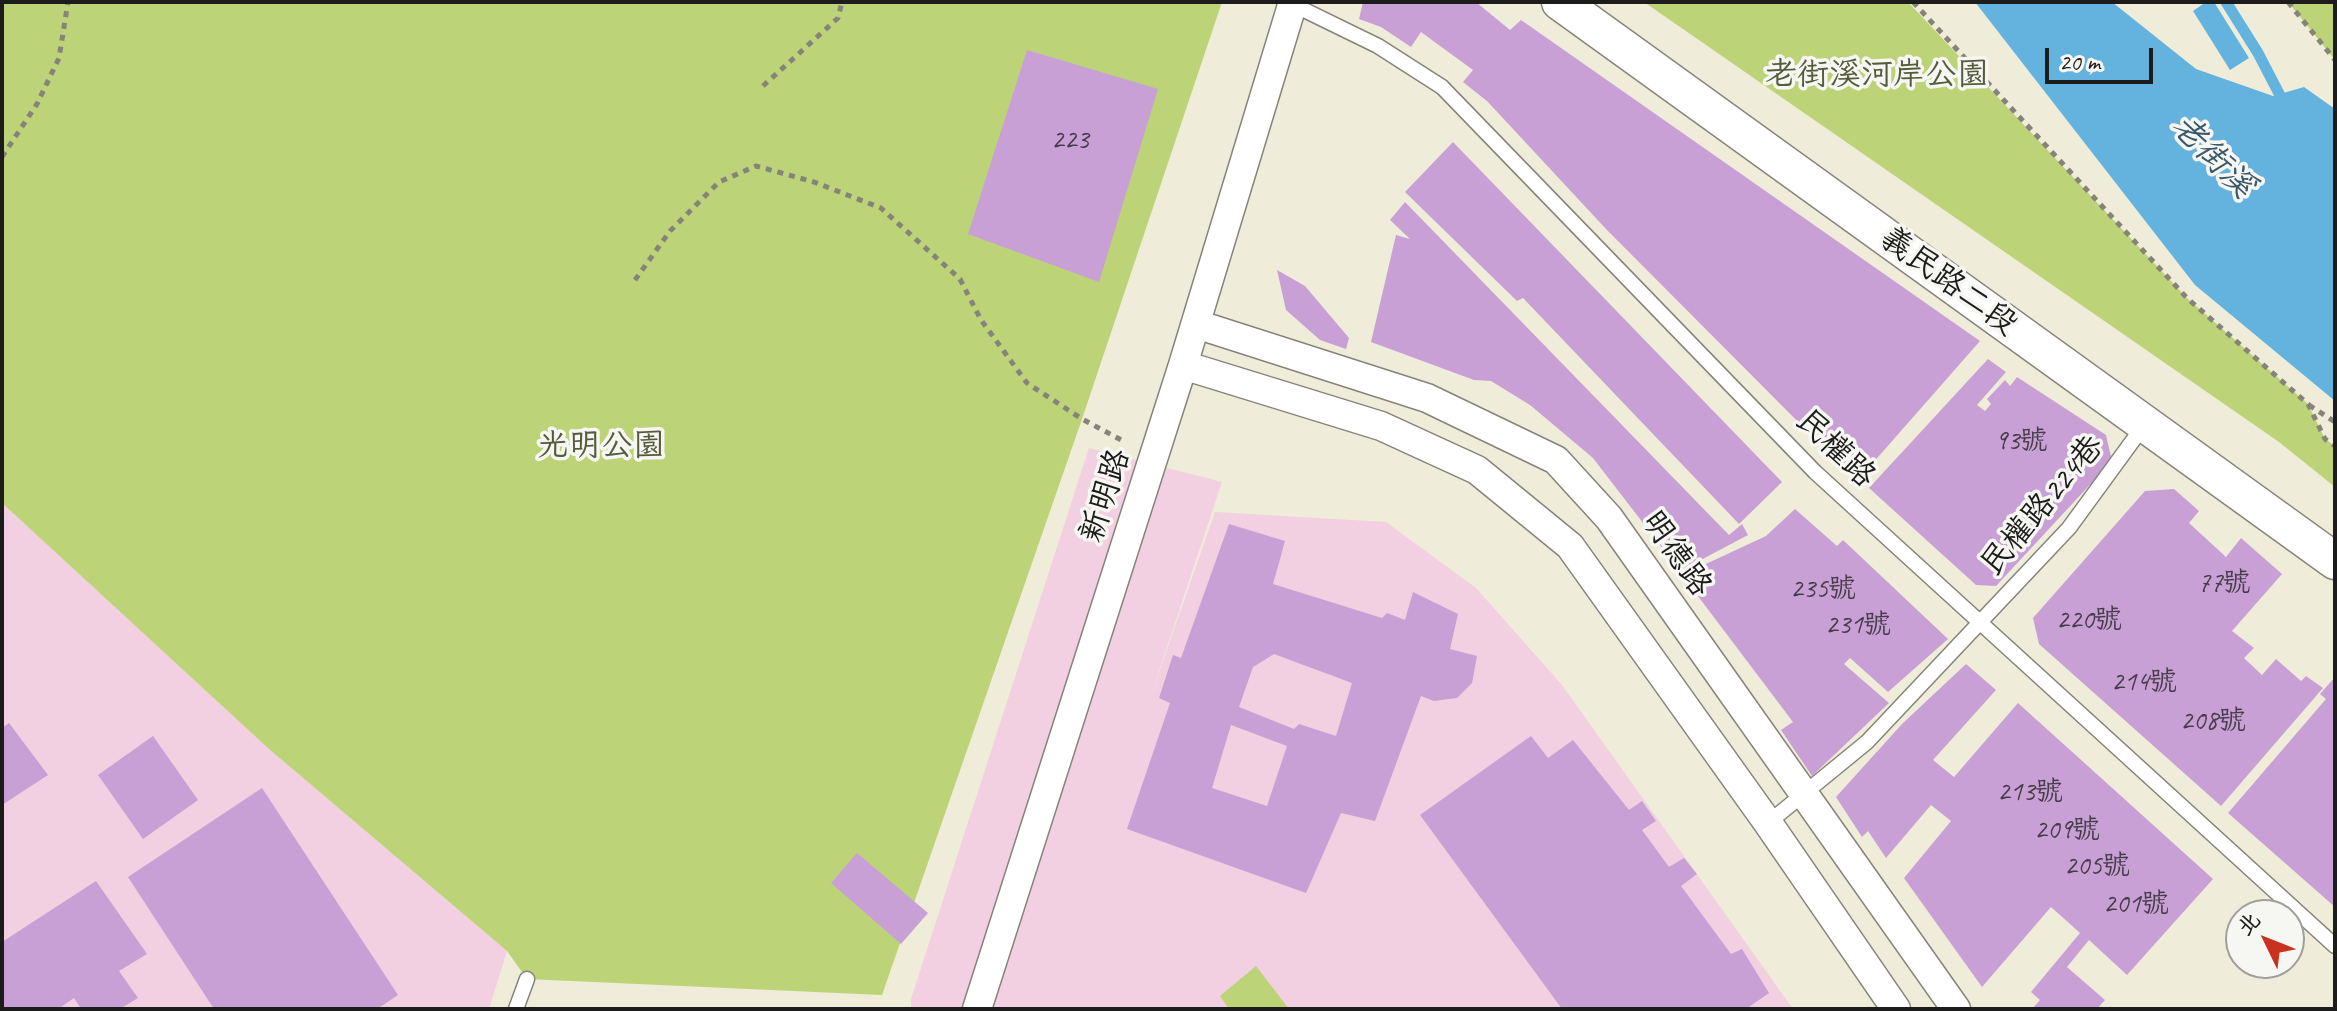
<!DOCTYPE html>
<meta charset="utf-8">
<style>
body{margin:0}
#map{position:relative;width:2337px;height:1011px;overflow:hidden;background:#efecd9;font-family:Caveat,"LXGW WenKai TC",sans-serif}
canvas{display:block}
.frame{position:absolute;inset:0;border:4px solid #1c1c1c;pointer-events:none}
.north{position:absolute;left:2225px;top:899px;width:80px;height:80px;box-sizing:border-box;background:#f6f6f2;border:2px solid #9f9f9c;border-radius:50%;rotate:313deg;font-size:22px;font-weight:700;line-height:32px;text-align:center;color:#1c1c1c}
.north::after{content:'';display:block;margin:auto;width:28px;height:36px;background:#c8321e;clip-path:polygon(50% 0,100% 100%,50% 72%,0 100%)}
.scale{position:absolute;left:2045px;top:48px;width:108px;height:36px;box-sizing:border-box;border:4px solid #1c1c1c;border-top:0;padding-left:10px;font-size:24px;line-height:28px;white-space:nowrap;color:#1c1c1c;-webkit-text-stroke:6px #f6f6f2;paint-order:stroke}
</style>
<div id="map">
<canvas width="2337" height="1011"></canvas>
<div class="frame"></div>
<div class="north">北</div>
<div class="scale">20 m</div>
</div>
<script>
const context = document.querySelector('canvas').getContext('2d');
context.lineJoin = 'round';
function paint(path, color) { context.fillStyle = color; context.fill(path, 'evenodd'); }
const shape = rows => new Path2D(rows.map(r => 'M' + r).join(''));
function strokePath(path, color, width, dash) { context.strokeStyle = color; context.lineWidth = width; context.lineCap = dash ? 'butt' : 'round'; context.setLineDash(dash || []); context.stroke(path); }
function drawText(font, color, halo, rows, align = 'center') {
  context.font = font + ' Caveat,"LXGW WenKai TC",sans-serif'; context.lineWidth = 7; context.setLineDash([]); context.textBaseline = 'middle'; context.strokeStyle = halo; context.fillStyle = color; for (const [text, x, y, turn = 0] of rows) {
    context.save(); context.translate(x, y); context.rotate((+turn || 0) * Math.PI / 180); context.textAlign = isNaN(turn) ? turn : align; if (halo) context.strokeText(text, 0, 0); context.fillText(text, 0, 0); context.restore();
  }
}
const built = shape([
 [1089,448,1222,482,1149,701,1215,512,1386,522,1476,588,1562,685,1793,1009,911,1009,911,999],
 [2,503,269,749,507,951,489,1009,2,1009]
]);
const green = shape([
 [2,2,1222,2,1082,419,882,995,527,979,507,951,269,749,2,503],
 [1644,2,1908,2,2187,298,2308,404,2325,439,2335,446,2335,487,2279,442],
 [2288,2,2335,2,2335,60],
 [1256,966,1289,1009,1229,1009,1220,996]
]);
const water = shape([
 [1975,2,2112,2,2196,69,2273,96,2304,87,2335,109,2335,401,2195,285],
 [2206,2,2214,2,2249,58,2230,70,2193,11]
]);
const stream = shape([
 [2226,2,2258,53,2286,107]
]);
const building = shape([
 [1363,2,1476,2,1510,30,1521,20,1980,341,1857,481,1606,229,1487,101,1463,82,1473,70,1421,32,1411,47,1381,27,1359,19],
 [1027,50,1158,89,1099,282,968,234],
 [1453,142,1782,482,1739,524,1523,298,1517,301,1405,192],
 [1405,202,1729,535,1742,524,1748,535,1680,571,1593,458,1530,405,1491,381,1474,380,1371,342,1396,235,1410,239,1390,220],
 [1277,270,1305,286,1349,338,1346,349,1320,340,1286,310],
 [1988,359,2006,372,1977,405,1985,411,1991,404,1987,399,2005,380,2010,386,2017,377,2106,435,2112,461,1996,586,1976,585,1869,488],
 [2174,489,2199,511,2189,523,2226,557,2241,538,2282,574,2232,631,2254,648,2244,658,2262,675,2276,659,2301,681,2306,676,2323,688,2221,806,2039,644,2033,618,2145,491],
 [1795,509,1837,546,1843,540,1948,639,1888,692,1850,658,1844,664,1889,703,1812,776,1781,730,1793,722,1682,575,1766,536],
 [1229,524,1285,541,1273,584,1382,618,1387,613,1405,620,1413,592,1458,614,1450,649,1477,656,1472,683,1457,698,1434,701,1421,696,1375,821,1341,813,1306,893,1127,829,1170,703,1159,698,1173,655,1181,658],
 [1274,654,1352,683,1336,736,1299,724,1294,729,1239,707,1253,667],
 [1231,725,1287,746,1267,806,1212,788],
 [1966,664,1996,690,1933,760,1954,777,2018,703,2213,879,2127,975,2089,940,2067,967,2105,1000,2097,1009,2032,1009,2040,1000,2031,992,2080,933,2051,907,1982,987,1904,878,1951,821,1931,805,1886,858,1868,831,1862,837,1836,797,1902,724],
 [2335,677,2335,907,2228,813,2326,699,2320,694],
 [9,723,48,775,2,805,2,728],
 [153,736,198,800,143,839,98,775],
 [1531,736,1548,758,1573,740,1629,810,1642,801,1656,821,1642,830,1669,867,1684,858,1697,874,1681,886,1731,954,1742,949,1769,993,1746,1009,1562,1009,1420,815],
 [262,788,398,995,377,1009,214,1009,128,877],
 [857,853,928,913,901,944,831,883],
 [96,881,147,954,119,971,138,998,120,1009,81,1009,74,998,58,1009,2,1009,2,942]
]);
const path = shape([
 [1913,2,2187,298,2308,404,2325,439,2335,446],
 [2288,2,2335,60],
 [763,86,838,18,842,2],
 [2,157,37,104,59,58,68,2],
 [635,280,670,231,719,182,756,166,814,182,881,208,960,279,981,320,1027,383,1082,419,1125,442],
 [2309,405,2335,422]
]);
const service = shape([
 [1292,4,1378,46,1442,87,1815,472,2335,946],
 [1768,823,1867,742,2069,528,2145,424],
 [516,1009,527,979]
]);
const minor = shape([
 [1196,324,1427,398,1556,460,1609,518,1956,1009],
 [1183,365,1381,426,1477,470,1570,546,1768,823,1896,1009],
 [977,1009,1183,365,1293,2]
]);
const tertiary = shape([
 [1560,2,2335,561]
]);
const numberNames = [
 ["223",1070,141],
 ["93號",2021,442],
 ["77號",2224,584],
 ["235號",1823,590],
 ["220號",2089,621],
 ["231號",1858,626],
 ["214號",2144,683],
 ["208號",2213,722],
 ["213號",2030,793],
 ["209號",2067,831],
 ["205號",2097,867],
 ["201號",2136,905]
];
const parkNames = [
 ["老街溪河岸公園",1877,76],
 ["光明公園",601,447]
];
const streetNames = [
 ["義民路二段",1948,282,36],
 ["民權路",1835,449,44],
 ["新明路",1106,496,-72],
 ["民權路224巷",2043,506,-50],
 ["明德路",1676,554,55]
];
const waterNames = [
 ["老街溪",2212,157,45]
];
paint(built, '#f2cfe1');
paint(green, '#bcd377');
paint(water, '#64b2de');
strokePath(stream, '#64b2de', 11);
paint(building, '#c9a0d5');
strokePath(service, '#86847a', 17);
strokePath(minor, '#86847a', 31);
strokePath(tertiary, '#86847a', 39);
strokePath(path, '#86847a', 5, [6, 6]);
strokePath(service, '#fff', 14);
strokePath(minor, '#fff', 28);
strokePath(tertiary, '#fff', 36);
drawText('28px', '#473d4a', null, numberNames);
drawText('32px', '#545c3c', '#f6f6f2', parkNames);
drawText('32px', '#1c1c1c', '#f6f6f2', streetNames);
drawText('italic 34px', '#39586a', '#f6f6f2', waterNames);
</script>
